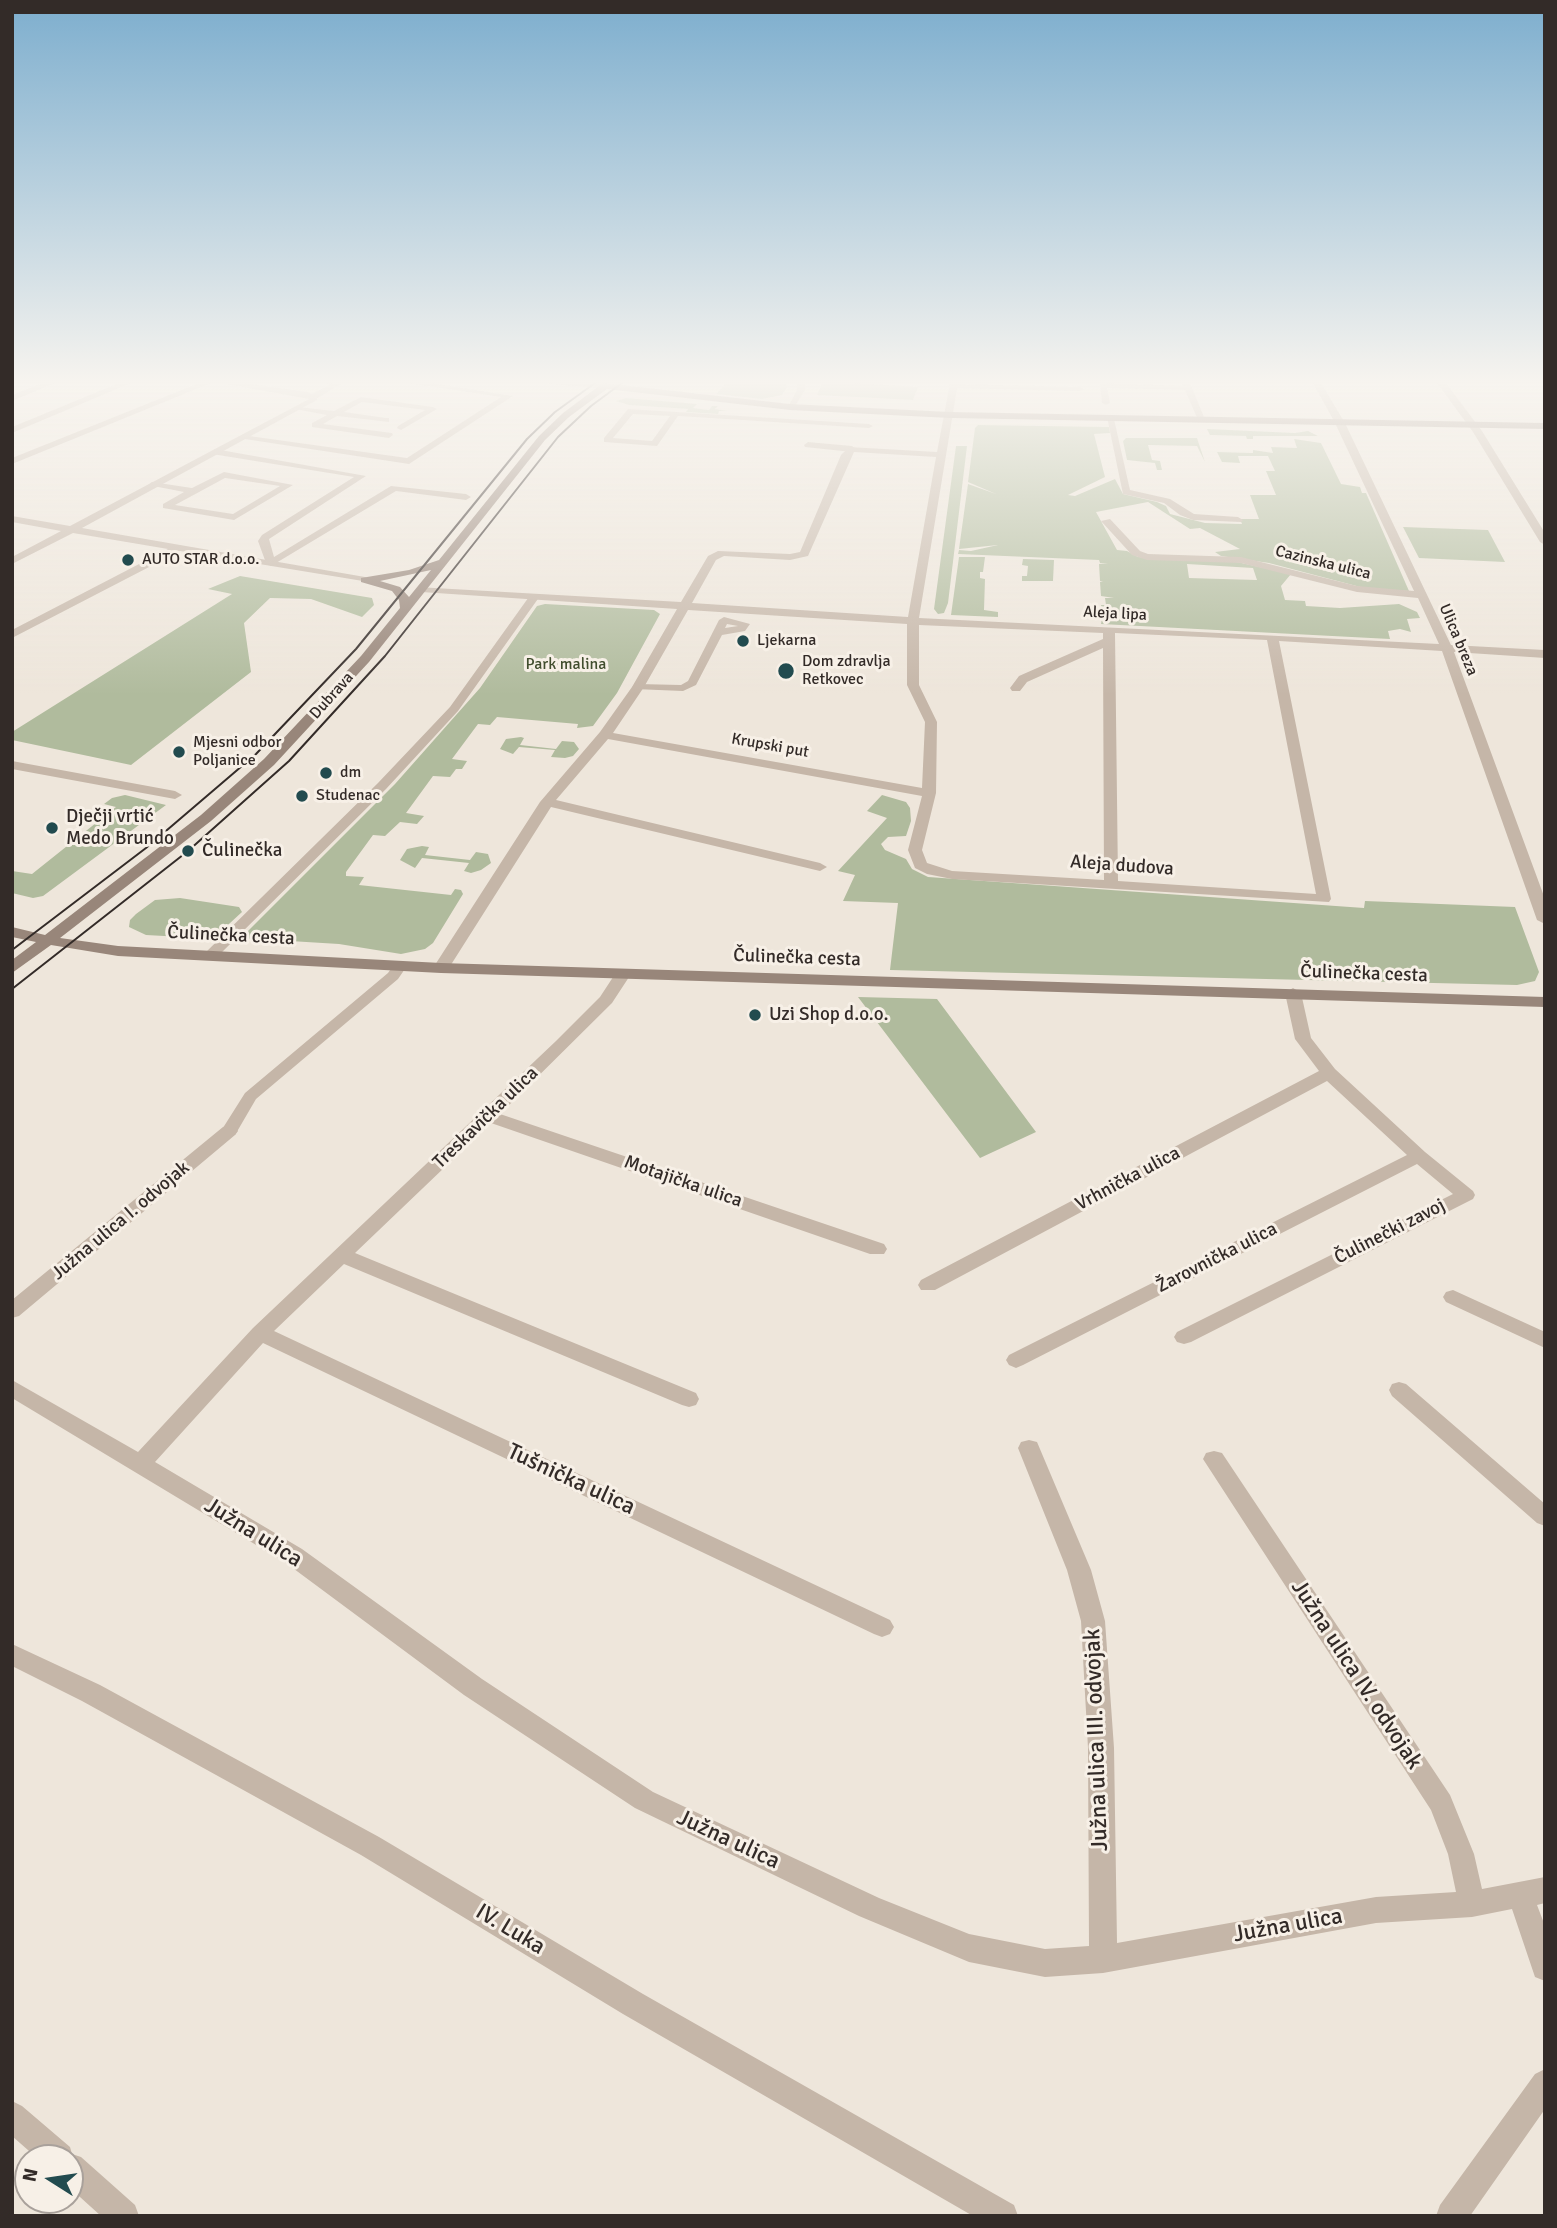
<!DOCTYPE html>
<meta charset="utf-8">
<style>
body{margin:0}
#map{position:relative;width:1557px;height:2228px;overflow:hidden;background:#eee6db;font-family:Signika,sans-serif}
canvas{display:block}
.frame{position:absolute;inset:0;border:14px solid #332b28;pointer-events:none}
.north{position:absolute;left:14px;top:2144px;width:70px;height:70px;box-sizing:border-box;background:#f7f0e7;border:2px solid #a9a19b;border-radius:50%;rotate:282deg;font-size:19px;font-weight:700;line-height:28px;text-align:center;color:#332b28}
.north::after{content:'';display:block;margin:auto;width:24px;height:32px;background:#224b4f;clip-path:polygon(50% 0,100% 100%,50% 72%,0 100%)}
</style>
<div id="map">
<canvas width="1557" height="2228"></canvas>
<div class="frame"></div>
<div class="north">N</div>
</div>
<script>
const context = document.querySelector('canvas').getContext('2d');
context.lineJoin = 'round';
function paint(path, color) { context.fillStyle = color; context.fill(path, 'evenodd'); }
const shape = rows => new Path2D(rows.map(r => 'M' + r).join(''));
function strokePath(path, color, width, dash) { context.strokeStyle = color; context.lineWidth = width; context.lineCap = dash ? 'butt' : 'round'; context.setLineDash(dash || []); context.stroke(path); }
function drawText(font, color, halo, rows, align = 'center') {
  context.font = font + ' Signika,sans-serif'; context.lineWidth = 6; context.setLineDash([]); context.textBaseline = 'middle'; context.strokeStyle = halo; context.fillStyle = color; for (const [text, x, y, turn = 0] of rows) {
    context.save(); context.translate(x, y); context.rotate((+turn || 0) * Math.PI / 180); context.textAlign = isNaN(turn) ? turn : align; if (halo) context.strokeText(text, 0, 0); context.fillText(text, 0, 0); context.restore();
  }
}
const green = shape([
 [723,383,785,383,787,387,782,395,762,399,716,394,725,385],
 [822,383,853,383,918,387,913,400,817,395],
 [626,398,697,404,693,408,709,410,712,406,718,406,715,409,727,411,719,411,718,414,686,412,688,409,629,405,616,401],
 [978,425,1109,427,1110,433,1094,434,1105,477,1068,495,1075,496,1115,479,1123,494,1157,502,1166,506,1170,514,1205,523,1242,524,1240,519,1259,519,1250,495,1276,495,1266,471,1275,471,1268,456,1238,456,1240,463,1222,462,1217,452,1253,453,1253,450,1273,453,1271,447,1297,448,1294,439,1321,443,1341,484,1360,487,1362,493,1366,493,1409,591,1368,589,1269,563,1221,556,1215,552,1240,549,1200,528,1190,529,1148,502,1096,512,1117,550,1127,551,1138,557,1237,562,1291,574,1281,586,1285,600,1305,601,1306,606,1340,608,1399,604,1417,612,1420,618,1407,619,1411,632,1400,629,1388,631,1390,639,1101,624,1103,613,1101,605,1106,605,1105,598,1114,598,1101,596,1100,582,1103,582,1100,581,1099,564,1108,563,1100,563,1099,560,958,554,959,550,971,551,998,545,959,549,968,484,996,494,968,482,975,428],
 [1187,564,1253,568,1257,580,1189,578],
 [1207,429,1295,433,1308,431,1318,436,1253,436,1253,439,1247,439,1246,436,1210,435],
 [1126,438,1197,438,1205,462,1197,446,1148,445,1152,460,1160,461,1162,470,1157,470,1155,463,1127,460,1123,441],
 [956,446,967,446,948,603,944,613,938,614,934,609],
 [1403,527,1488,530,1505,562,1419,558],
 [959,557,985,557,983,572,980,572,980,578,985,579,984,610,998,612,998,617,951,615],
 [1023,559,1054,560,1053,581,1022,581,1022,576,1027,576,1028,566,1022,565],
 [240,576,372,598,374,605,362,617,311,599,270,598,244,623,251,672,131,765,12,740,12,732,232,594,208,589],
 [545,604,654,610,660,614,617,693,593,726,577,728,578,724,497,717,490,725,478,724,452,759,467,761,462,769,456,769,450,777,433,776,406,813,424,816,417,824,400,822,385,836,373,835,346,872,346,876,364,877,359,885,451,895,455,889,461,890,463,894,433,943,425,949,401,954,339,944,241,938,395,784,480,688,537,606],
 [521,737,524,738,520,745,556,749,562,741,574,742,579,749,573,756,565,758,551,757,555,750,519,747,513,754,500,749,506,739],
 [125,795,166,805,43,896,33,898,12,893,12,871,32,874,116,807,104,804,112,798],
 [882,795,906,802,910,808,911,821,906,836,888,837,881,844,885,850,906,859,912,869,928,877,1364,908,1365,901,1515,907,1539,972,1535,981,1517,985,890,970,898,903,843,901,855,875,838,871,887,818,867,811],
 [422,846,429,847,425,855,470,860,476,852,488,854,491,863,481,870,471,873,464,871,469,863,422,858,415,868,400,860,407,849],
 [180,898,239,907,242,912,217,935,201,938,146,935,129,927,130,920,136,914,155,900],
 [858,997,937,999,1036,1132,980,1158]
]);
const lane = shape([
 [326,383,341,384,316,399,310,399,310,395,329,385,326,383],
 [408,383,431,383,513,396,409,464,238,438,242,435,407,458,501,397,408,383],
 [797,383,805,383,805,390,793,409,787,409,797,390,797,383],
 [1100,383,1188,386,1192,388,1188,390,1107,388,1110,403,1106,405,1102,403,1100,383],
 [953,384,1080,387,1084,389,1080,391,950,388,953,384],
 [361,397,433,407,437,409,401,430,397,428,398,426,425,410,362,402,344,412,386,418,389,418,389,422,337,416,323,424,392,433,393,435,389,438,312,427,312,423,327,415,295,409,299,407,334,411,361,397],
 [628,409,869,424,873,426,869,428,678,416,657,446,604,442,604,438,628,409],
 [633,414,670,416,652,441,613,438,633,414],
 [1107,417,1114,419,1130,490,1170,499,1194,514,1238,517,1243,520,1241,522,1193,520,1180,515,1164,503,1123,494,1107,417],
 [808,442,852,446,856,449,852,452,805,447,804,445,808,442],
 [215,449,366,476,269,539,274,557,391,486,466,494,471,497,466,500,396,491,271,566,266,563,258,541,262,535,354,477,212,454,211,452,215,449],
 [224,472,293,485,234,520,163,508,163,504,184,492,148,485,152,482,192,488,224,472],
 [225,478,280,486,233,514,175,505,225,478],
 [531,594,540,596,458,711,386,789,214,960,204,960,202,957,204,954,378,783,450,707,531,594],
 [724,617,750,624,745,631,722,635,696,685,683,691,634,689,632,687,638,684,681,685,688,681,719,620,724,617],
 [727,624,738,626,725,628,727,624],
 [400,962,407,966,398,979,256,1099,235,1135,223,1135,221,1131,245,1093,388,973,395,963,400,962]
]);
const street = shape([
 [43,383,55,383,12,401,12,395,43,383],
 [119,383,131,383,12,433,12,427,119,383],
 [199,383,211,383,12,464,12,458,199,383],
 [221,383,244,383,307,392,316,395,317,400,82,528,365,577,371,580,369,582,180,551,12,638,12,630,168,549,73,533,12,564,12,557,61,531,12,522,12,516,70,526,309,399,221,383],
 [544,383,601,383,608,386,604,389,544,383],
 [950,383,958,383,919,618,1439,644,1418,598,1357,592,1241,563,1147,560,1132,555,1101,521,1110,519,1140,551,1148,554,1241,557,1357,586,1414,591,1335,423,1313,383,1321,383,1345,423,1451,645,1545,650,1545,658,1454,652,1545,899,1545,924,1537,920,1442,651,1279,641,1331,899,1329,902,952,879,927,874,915,868,908,850,922,796,608,739,556,800,820,863,827,867,820,871,551,807,447,971,435,971,433,968,540,802,600,732,632,687,677,609,421,592,417,591,417,587,681,602,708,556,718,551,790,554,800,552,841,455,849,447,937,452,950,383],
 [854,452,936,457,908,617,692,603,716,560,724,556,790,560,808,556,854,452],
 [688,610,907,624,907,685,925,722,922,788,613,733,644,687,688,610],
 [919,625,1103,633,1103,639,1019,676,1010,688,1012,691,1020,691,1027,682,1103,648,1104,880,952,871,927,863,922,850,936,793,937,722,919,685,919,625],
 [1115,633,1267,640,1316,894,1118,881,1115,633],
 [1182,383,1190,383,1206,422,1198,420,1182,383],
 [1437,383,1446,383,1482,431,1545,533,1545,545,1540,542,1473,432,1437,383],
 [12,761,175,791,182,795,175,799,12,769,12,761],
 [623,969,631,974,612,1003,500,1114,884,1244,887,1249,884,1254,870,1254,491,1123,355,1253,696,1393,699,1399,696,1405,689,1407,682,1405,344,1264,274,1331,890,1620,894,1627,890,1634,882,1637,874,1634,263,1343,155,1462,302,1549,482,1679,653,1792,879,1898,969,1934,1045,1949,1089,1946,1088,1748,1081,1621,1067,1570,1018,1448,1021,1442,1029,1440,1037,1442,1091,1570,1105,1621,1114,1748,1117,1943,1376,1897,1456,1892,1448,1854,1431,1810,1203,1459,1206,1453,1214,1451,1222,1453,1450,1795,1474,1854,1482,1889,1545,1877,1545,1903,1537,1905,1545,1926,1545,1981,1535,1977,1512,1909,1472,1917,1376,1923,1103,1973,1045,1977,969,1962,859,1916,635,1808,464,1695,286,1563,12,1398,12,1380,138,1452,253,1328,556,1041,600,997,617,971,623,969],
 [1293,988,1301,993,1311,1038,1335,1069,1425,1152,1473,1191,1475,1195,1473,1199,1191,1342,1184,1344,1177,1342,1174,1337,1177,1332,1453,1194,1417,1164,1023,1365,1016,1368,1009,1365,1006,1360,1009,1355,1407,1155,1327,1081,935,1290,921,1290,918,1285,921,1280,1319,1071,1295,1039,1285,993,1293,988],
 [229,1125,235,1127,238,1131,235,1135,19,1316,12,1318,12,1300,223,1127,229,1125],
 [1453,1290,1545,1332,1545,1348,1446,1302,1443,1297,1446,1292,1453,1290],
 [1399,1382,1406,1384,1545,1504,1545,1526,1537,1523,1392,1396,1389,1390,1392,1384,1399,1382],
 [12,1644,100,1685,379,1837,643,1994,1014,2205,1018,2216,973,2216,623,2014,361,1855,82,1701,12,1666,12,1644],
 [1545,2069,1545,2109,1470,2216,1436,2216,1440,2205,1535,2074,1545,2069],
 [12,2101,22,2106,70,2147,72,2154,81,2157,135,2205,139,2216,101,2216,70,2188,70,2158,37,2158,12,2136,12,2101]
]);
const secondary = shape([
 [603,383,790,404,950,412,1545,423,1545,429,950,418,790,410,607,389,569,417,545,440,369,662,274,765,211,821,60,938,118,946,441,963,1545,997,1545,1007,441,973,118,956,51,945,12,973,12,960,36,942,12,937,12,927,45,935,201,815,264,759,361,656,400,608,399,600,392,591,361,582,361,578,409,570,439,560,539,436,563,413,603,383],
 [431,570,409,597,400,587,380,581,431,570]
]);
const tram = shape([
 [12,950,146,848,256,754,356,649,527,439,555,412,595,383],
 [12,989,188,851,289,761,385,656,558,437,591,406,622,383]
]);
const markers = [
 [128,560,7,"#224b4f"],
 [743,641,7,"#224b4f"],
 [786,671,9,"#224b4f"],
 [179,752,7,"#224b4f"],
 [326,773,7,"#224b4f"],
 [302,796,7,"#224b4f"],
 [52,828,7,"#224b4f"],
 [188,851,7,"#224b4f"],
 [755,1015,7,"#224b4f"]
];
const farPoinames = [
 ["AUTO STAR d.o.o.",142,560],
 ["Ljekarna",757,641],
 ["Dom zdravlja",802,662],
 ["Retkovec",802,680],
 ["Mjesni odbor",193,743],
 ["Poljanice",193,761],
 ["dm",340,773],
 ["Studenac",316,796]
];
const farStreetnames = [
 ["Cazinska ulica",1323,563,14],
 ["Aleja lipa",1115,614,3],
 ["Ulica breza",1458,640,67],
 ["Dubrava",332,696,-48],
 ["Krupski put",770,746,10]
];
const farParknames = [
 ["Park malina",566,665]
];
const poiNames = [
 ["Dječji vrtić",66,817],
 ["Medo Brundo",66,839],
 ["Čulinečka",202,851],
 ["Uzi Shop d.o.o.",769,1015]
];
const streetNames = [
 ["Aleja dudova",1122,866,4],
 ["Čulinečka cesta",231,936,3],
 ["Čulinečka cesta",797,958,2],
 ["Čulinečka cesta",1364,974,2],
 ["Treskavička ulica",486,1118,-44],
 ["Vrhnička ulica",1128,1179,-28],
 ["Motajička ulica",683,1182,19],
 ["Južna ulica I. odvojak",121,1221,-40],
 ["Čulinečki zavoj",1390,1232,-27],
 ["Žarovnička ulica",1217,1258,-27]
];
const nearStreetnames = [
 ["Tušnička ulica",571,1480,25],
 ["Južna ulica",253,1533,32],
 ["Južna ulica IV. odvojak",1356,1675,57],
 ["Južna ulica III. odvojak",1097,1740,-92],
 ["Južna ulica",728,1840,25],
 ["Južna ulica",1288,1926,-10],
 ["IV. Luka",510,1930,31]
];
paint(green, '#b0bb9d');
paint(lane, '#c5b6a8');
paint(street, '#c5b6a8');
paint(secondary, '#98867a');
strokePath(tram, '#332b28', 2);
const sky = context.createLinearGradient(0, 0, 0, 695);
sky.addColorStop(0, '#7daece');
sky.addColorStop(0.55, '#f7f4ef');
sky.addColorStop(1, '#f7f4ef00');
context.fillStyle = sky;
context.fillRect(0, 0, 1557, 695);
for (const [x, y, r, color] of markers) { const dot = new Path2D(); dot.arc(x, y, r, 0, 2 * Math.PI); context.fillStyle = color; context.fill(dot); strokePath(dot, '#f7f0e7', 2.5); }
drawText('16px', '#332b28', '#f7f0e7', farPoinames, 'left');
drawText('16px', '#332b28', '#f7f0e7', farStreetnames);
drawText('16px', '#414e2e', '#f7f0e7', farParknames);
drawText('19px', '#332b28', '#f7f0e7', poiNames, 'left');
drawText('19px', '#332b28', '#f7f0e7', streetNames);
drawText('23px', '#332b28', '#f7f0e7', nearStreetnames);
</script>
